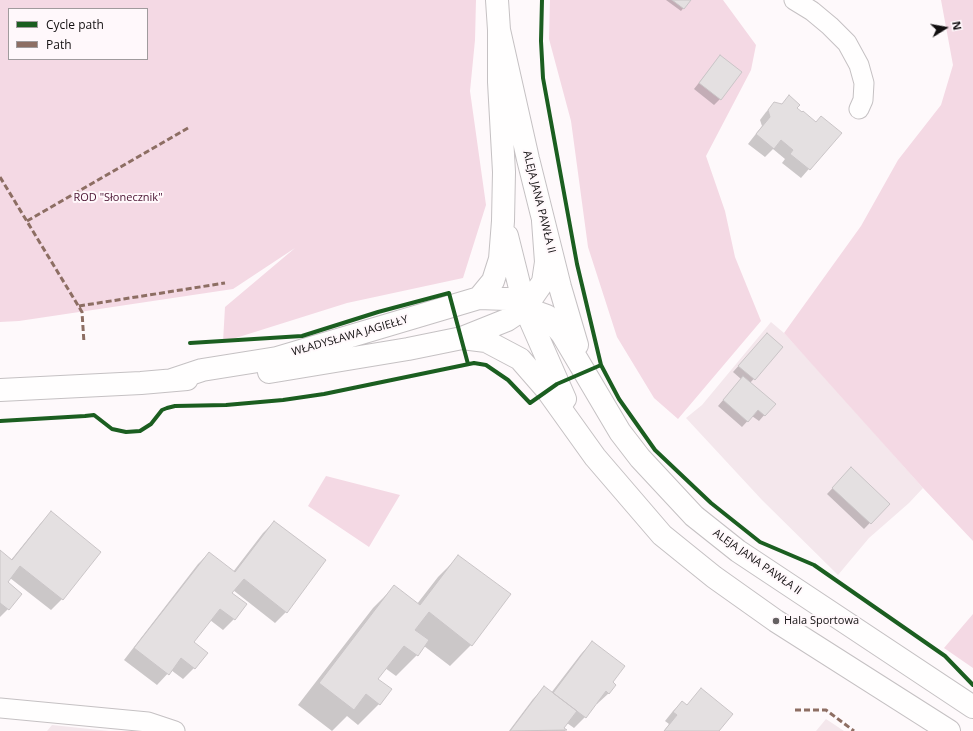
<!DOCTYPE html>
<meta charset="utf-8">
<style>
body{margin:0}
#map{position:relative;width:973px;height:731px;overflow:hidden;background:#fef9fb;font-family:"Open Sans",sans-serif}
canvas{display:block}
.legend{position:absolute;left:8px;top:8px;width:140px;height:52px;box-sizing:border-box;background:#fff8fb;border:1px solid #a09b9d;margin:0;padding:5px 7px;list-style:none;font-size:12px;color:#120f10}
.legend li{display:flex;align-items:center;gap:8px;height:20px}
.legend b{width:20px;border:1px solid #a09b9d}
.north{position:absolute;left:925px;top:8px;width:40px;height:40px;-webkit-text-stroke:3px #fff8fb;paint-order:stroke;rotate:79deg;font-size:11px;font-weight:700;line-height:16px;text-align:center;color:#120f10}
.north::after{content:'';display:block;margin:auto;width:14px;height:18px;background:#120f10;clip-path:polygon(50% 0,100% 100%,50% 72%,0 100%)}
</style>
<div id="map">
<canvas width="973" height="731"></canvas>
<ul class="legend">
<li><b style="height:5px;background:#1b5e20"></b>Cycle path</li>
<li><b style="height:5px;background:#8d6e63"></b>Path</li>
</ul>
<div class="north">N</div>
</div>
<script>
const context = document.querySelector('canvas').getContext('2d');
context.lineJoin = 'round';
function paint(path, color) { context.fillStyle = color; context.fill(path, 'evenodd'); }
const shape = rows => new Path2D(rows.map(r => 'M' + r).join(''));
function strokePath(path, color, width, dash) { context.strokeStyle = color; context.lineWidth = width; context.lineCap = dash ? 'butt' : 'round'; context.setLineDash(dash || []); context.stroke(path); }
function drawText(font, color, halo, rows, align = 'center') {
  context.font = font + ' "Open Sans",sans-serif'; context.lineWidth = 4; context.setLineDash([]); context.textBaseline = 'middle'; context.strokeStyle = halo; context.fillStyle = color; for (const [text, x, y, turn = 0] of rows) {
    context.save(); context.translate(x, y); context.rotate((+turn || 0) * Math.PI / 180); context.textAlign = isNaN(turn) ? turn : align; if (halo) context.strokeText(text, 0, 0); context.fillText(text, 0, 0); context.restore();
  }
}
const built = shape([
 [771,322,784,333,830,383,923,488,909,503,869,538,838,575,762,500,686,418,702,405],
 [826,719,844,731,816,731],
 [52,725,109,731,47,731]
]);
const green = shape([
 [0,0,476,0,475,40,470,91,486,205,463,278,347,303,223,342,225,307,295,248,233,289,19,321,0,322],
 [9,9,147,9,147,59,9,59],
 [550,0,723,0,756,45,751,70,706,156,725,211,735,257,761,321,678,419,654,398,617,337,588,247,571,121,549,39],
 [941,0,973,0,973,541,923,488,784,333,861,226,898,160,941,105,953,65],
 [326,476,400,495,369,547,308,506],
 [973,614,973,668,944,648]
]);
const shadow = shape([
 [666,0,690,0,681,11],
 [720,56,720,99,714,105,694,89],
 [789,97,796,108,816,123,840,133,801,178,782,163,785,159,773,149,765,157,748,144,762,126,760,120,766,112,775,103,781,105],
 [767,334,782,348,750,383,774,404,759,421,752,416,742,427,718,406,741,379,733,372],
 [846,474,888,504,864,529,827,494],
 [51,513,100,552,62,599,51,610,10,578,6,582,8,609,0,617,0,551,11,560,40,524],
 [274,522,286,612,275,623,233,590,231,593,234,619,223,630,210,620,193,642,194,668,183,679,171,670,157,685,124,660,198,564,209,553,233,572,263,533],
 [459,556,471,645,450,666,424,646,417,655,396,676,385,668,377,679,379,704,358,725,347,716,332,731,298,705,373,608,394,587,417,604,438,577],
 [592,642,611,683,609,693,597,704,596,703,585,717,574,728,567,723,563,728,566,731,509,731,533,699,544,688,551,693,581,654],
 [701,690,718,731,664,731,669,724,665,721,673,711,682,702,686,706]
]);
const building = shape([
 [672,0,691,0,684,9,672,0],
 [720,55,742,72,721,100,699,83,720,55],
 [789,95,800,105,797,108,802,112,803,111,816,122,821,116,842,133,810,170,790,154,793,150,781,140,774,149,756,134,770,117,768,110,774,102,782,104,789,95],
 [767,333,783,347,755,380,738,366,767,333],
 [743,376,776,404,765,416,758,410,748,422,723,400,743,376],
 [851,467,890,504,871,524,832,488,851,467],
 [51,511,101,552,63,600,20,566,8,582,22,594,9,610,0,603,0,550,12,560,51,511],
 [274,521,326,560,287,613,244,579,232,593,247,604,235,620,220,609,194,642,208,653,195,669,181,658,169,675,134,648,209,552,235,572,274,521],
 [458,555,511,594,472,646,429,612,415,630,429,640,418,656,404,646,378,679,392,689,380,705,366,694,354,710,319,683,394,585,420,605,458,555],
 [592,641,625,666,613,682,616,685,609,694,606,691,586,718,553,693,592,641],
 [544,686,577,711,564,728,567,730,510,731,544,686],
 [701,688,733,714,719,731,664,731,677,715,673,712,682,701,687,705,701,688]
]);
const street = shape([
 [794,0,812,11,830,26,847,43,859,65,864,83,863,100,859,109],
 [0,708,148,722,175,731]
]);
const secondary = shape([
 [499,30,528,159,560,287,577,345],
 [507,236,525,308,565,399],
 [479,298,493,281,500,259,503,221,504,172,499,82,499,30,497,0],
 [462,338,486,341,520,359,547,390,595,457,662,535,714,577,776,621,949,731],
 [269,372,408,349,462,338,507,320,525,308,543,282,546,262,543,221],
 [172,380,202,370,277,358,479,298,507,299,525,308,547,316,562,334,620,432,640,458,694,516,738,551,973,707],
 [0,390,141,383,187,379]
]);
const quiet = shape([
 [0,177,82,312,84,343],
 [27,221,188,128],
 [79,306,225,283],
 [795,710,826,710,854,731]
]);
const cycleway = shape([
 [542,0,541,41,543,78,577,264,601,365,619,399,655,450,711,503,760,542,814,565,945,656,973,685],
 [190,343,302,336,378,312,449,293,468,364],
 [0,421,85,416,94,415,112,429,126,432,140,431,151,424,162,410,167,408,175,406,226,405,283,400,324,394,474,363,486,365,508,380,530,403,557,384,601,365]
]);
const markers = [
 [776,621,4,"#656162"]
];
const parkNames = [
 ["ROD \"Słonecznik\"",118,198]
];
const streetNames = [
 ["ALEJA JANA PAWŁA II",539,202,76],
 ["WŁADYSŁAWA JAGIEŁŁY",350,336,-16],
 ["ALEJA JANA PAWŁA II",757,562,35]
];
const poiNames = [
 ["Hala Sportowa",784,621]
];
paint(built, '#f4e7ec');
paint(green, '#f4d9e4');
paint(shadow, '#0003');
paint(building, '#e4e0e1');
strokePath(building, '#cac5c7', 1);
strokePath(street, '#c5c1c3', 21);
strokePath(secondary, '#c5c1c3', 24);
strokePath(street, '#fffefe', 19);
strokePath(secondary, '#fffefe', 22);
strokePath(quiet, '#8d6e63', 3, [6, 3]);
strokePath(cycleway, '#1b5e20', 4);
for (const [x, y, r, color] of markers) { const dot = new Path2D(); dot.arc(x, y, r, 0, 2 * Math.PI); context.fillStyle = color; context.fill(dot); strokePath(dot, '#fff8fb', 1.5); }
drawText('11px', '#491130', '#fff8fb', parkNames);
drawText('11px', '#120f10', '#fff8fb', streetNames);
drawText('11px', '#120f10', '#fff8fb', poiNames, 'left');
</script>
